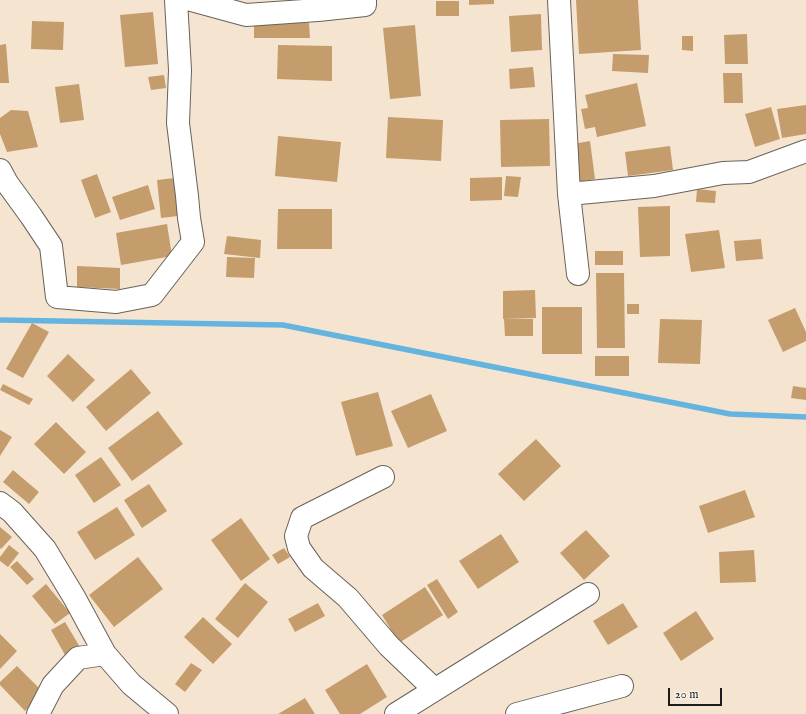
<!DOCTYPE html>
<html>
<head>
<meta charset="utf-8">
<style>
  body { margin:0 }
  #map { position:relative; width:806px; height:714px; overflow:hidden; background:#f5e5d0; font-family:"IM FELL English",serif }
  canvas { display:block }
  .scale { position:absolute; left:668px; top:688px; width:54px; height:18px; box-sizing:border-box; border:2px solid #1c1c1c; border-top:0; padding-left:5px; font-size:12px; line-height:14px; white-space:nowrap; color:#1c1c1c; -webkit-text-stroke:3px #f7f3e8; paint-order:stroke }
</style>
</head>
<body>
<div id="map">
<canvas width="806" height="714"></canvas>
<div class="scale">20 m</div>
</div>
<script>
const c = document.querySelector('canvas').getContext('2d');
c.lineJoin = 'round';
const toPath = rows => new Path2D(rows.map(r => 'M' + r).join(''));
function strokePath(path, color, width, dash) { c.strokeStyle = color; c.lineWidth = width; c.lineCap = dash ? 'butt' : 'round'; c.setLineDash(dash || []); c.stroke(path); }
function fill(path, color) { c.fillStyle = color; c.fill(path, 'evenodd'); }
strokePath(toPath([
  [0,320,283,325,730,414,806,417]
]), '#65b3df', 5.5);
fill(toPath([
  [469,0,494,0,494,4,469,5],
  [576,0,638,0,641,50,579,54],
  [436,1,459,1,459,16,436,16],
  [153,12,158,64,125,67,120,15],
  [541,14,542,50,511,52,509,16],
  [32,21,64,22,63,50,31,49],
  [254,23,309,23,310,38,254,38],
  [415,25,421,96,390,99,383,28],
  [747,34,748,64,725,64,724,35],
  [682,36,693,36,693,51,682,50],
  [6,44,9,83,0,83,0,45],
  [278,45,332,46,332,81,277,79],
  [613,54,649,55,648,73,612,71],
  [533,67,535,87,510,89,509,69],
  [723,73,742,73,743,103,724,103],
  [164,75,166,88,151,90,148,77],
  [637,83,646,126,597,137,595,127,585,129,581,109,588,108,585,95],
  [79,84,84,120,60,123,55,87],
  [806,105,806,134,782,138,777,109],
  [771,107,780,139,755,147,745,114],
  [11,110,28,111,38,147,7,152,0,134,0,118],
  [388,117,443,120,441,161,386,158],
  [549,119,550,166,501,167,500,120],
  [278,136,341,142,337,182,275,176],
  [590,141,595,179,579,182,573,144],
  [670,146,673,170,628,176,625,152],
  [97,174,111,212,95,218,81,180],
  [506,176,521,177,518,197,504,196],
  [502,177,502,200,470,201,470,178],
  [174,178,178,216,161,218,157,180],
  [148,185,155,209,120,220,112,197],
  [697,189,716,191,715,203,696,202],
  [670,206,670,256,640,257,638,207],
  [278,209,332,209,332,249,277,249],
  [167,224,172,256,121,265,116,233],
  [719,230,725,268,691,272,685,234],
  [227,236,261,240,260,258,224,254],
  [761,239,763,259,736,261,734,241],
  [595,251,623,251,623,265,595,265],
  [227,257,255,258,254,278,226,277],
  [77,266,120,268,120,289,77,287],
  [596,273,624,273,625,348,597,348],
  [535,290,536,318,503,319,503,291],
  [627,304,639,304,639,314,627,314],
  [542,307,582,307,582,354,542,354],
  [795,308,806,332,806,341,783,352,768,320],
  [504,319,533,319,533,336,505,336],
  [660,319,702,320,700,364,658,363],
  [32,323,49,332,23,378,6,369],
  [68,354,95,380,73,402,47,376],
  [595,356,629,356,629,376,595,376],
  [131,369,151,393,106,431,86,407],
  [3,384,33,399,29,405,0,390],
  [793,386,806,388,806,400,791,398],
  [378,392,393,446,356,456,341,402],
  [431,394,447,431,408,448,391,411],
  [158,411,183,444,132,481,108,448],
  [56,422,86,452,64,474,34,444],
  [0,430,12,437,0,456],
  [536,439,561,466,524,501,498,474],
  [101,457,121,485,94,503,75,475],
  [13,470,39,492,29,504,3,482],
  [149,484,167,511,142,528,124,500],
  [745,490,755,517,708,533,699,506],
  [117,507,135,535,95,560,77,532],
  [241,518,270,559,241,581,211,540],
  [0,527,12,537,1,549,0,548],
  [586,530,610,556,584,580,560,553],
  [501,534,519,562,478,589,459,561],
  [9,545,19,553,8,567,0,561,0,557],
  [284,548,290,557,278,564,272,555],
  [754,550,756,582,720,583,719,552],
  [138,557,163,589,114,627,89,595],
  [17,561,34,579,27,585,10,567],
  [437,579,458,612,448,619,427,585],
  [245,583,268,602,238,638,215,619],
  [46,584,70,613,55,624,32,596],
  [425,587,443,615,399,643,382,615],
  [318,603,325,616,295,632,288,619],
  [623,603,638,627,608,645,593,621],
  [696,611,714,639,681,661,663,633],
  [203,617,232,644,213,664,184,637],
  [65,622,80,647,65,655,51,630],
  [0,634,17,651,0,669],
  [191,663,202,670,185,692,175,684],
  [367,664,387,697,360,714,340,714,325,690],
  [17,666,44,693,25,711,0,685,0,682],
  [305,698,315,714,278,714]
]), '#c59c6c');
const minor = toPath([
  [191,0,246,15,318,10,365,5,365,0],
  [559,0,569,194,578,274],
  [0,170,7,183,31,216,51,246,57,297,116,302,152,295,193,242,189,218,187,196,178,123,180,70,176,0],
  [569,194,654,186,723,173,749,172,806,151],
  [383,477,302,518,296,536,299,548,313,568,348,598,389,646,434,689],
  [0,503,12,512,45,549,74,597,105,654,131,684,167,714],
  [38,714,53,685,78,658,105,654],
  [396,714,588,594],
  [517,714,622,686]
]);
strokePath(minor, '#68625b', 24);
strokePath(minor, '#fff', 22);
</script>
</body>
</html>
